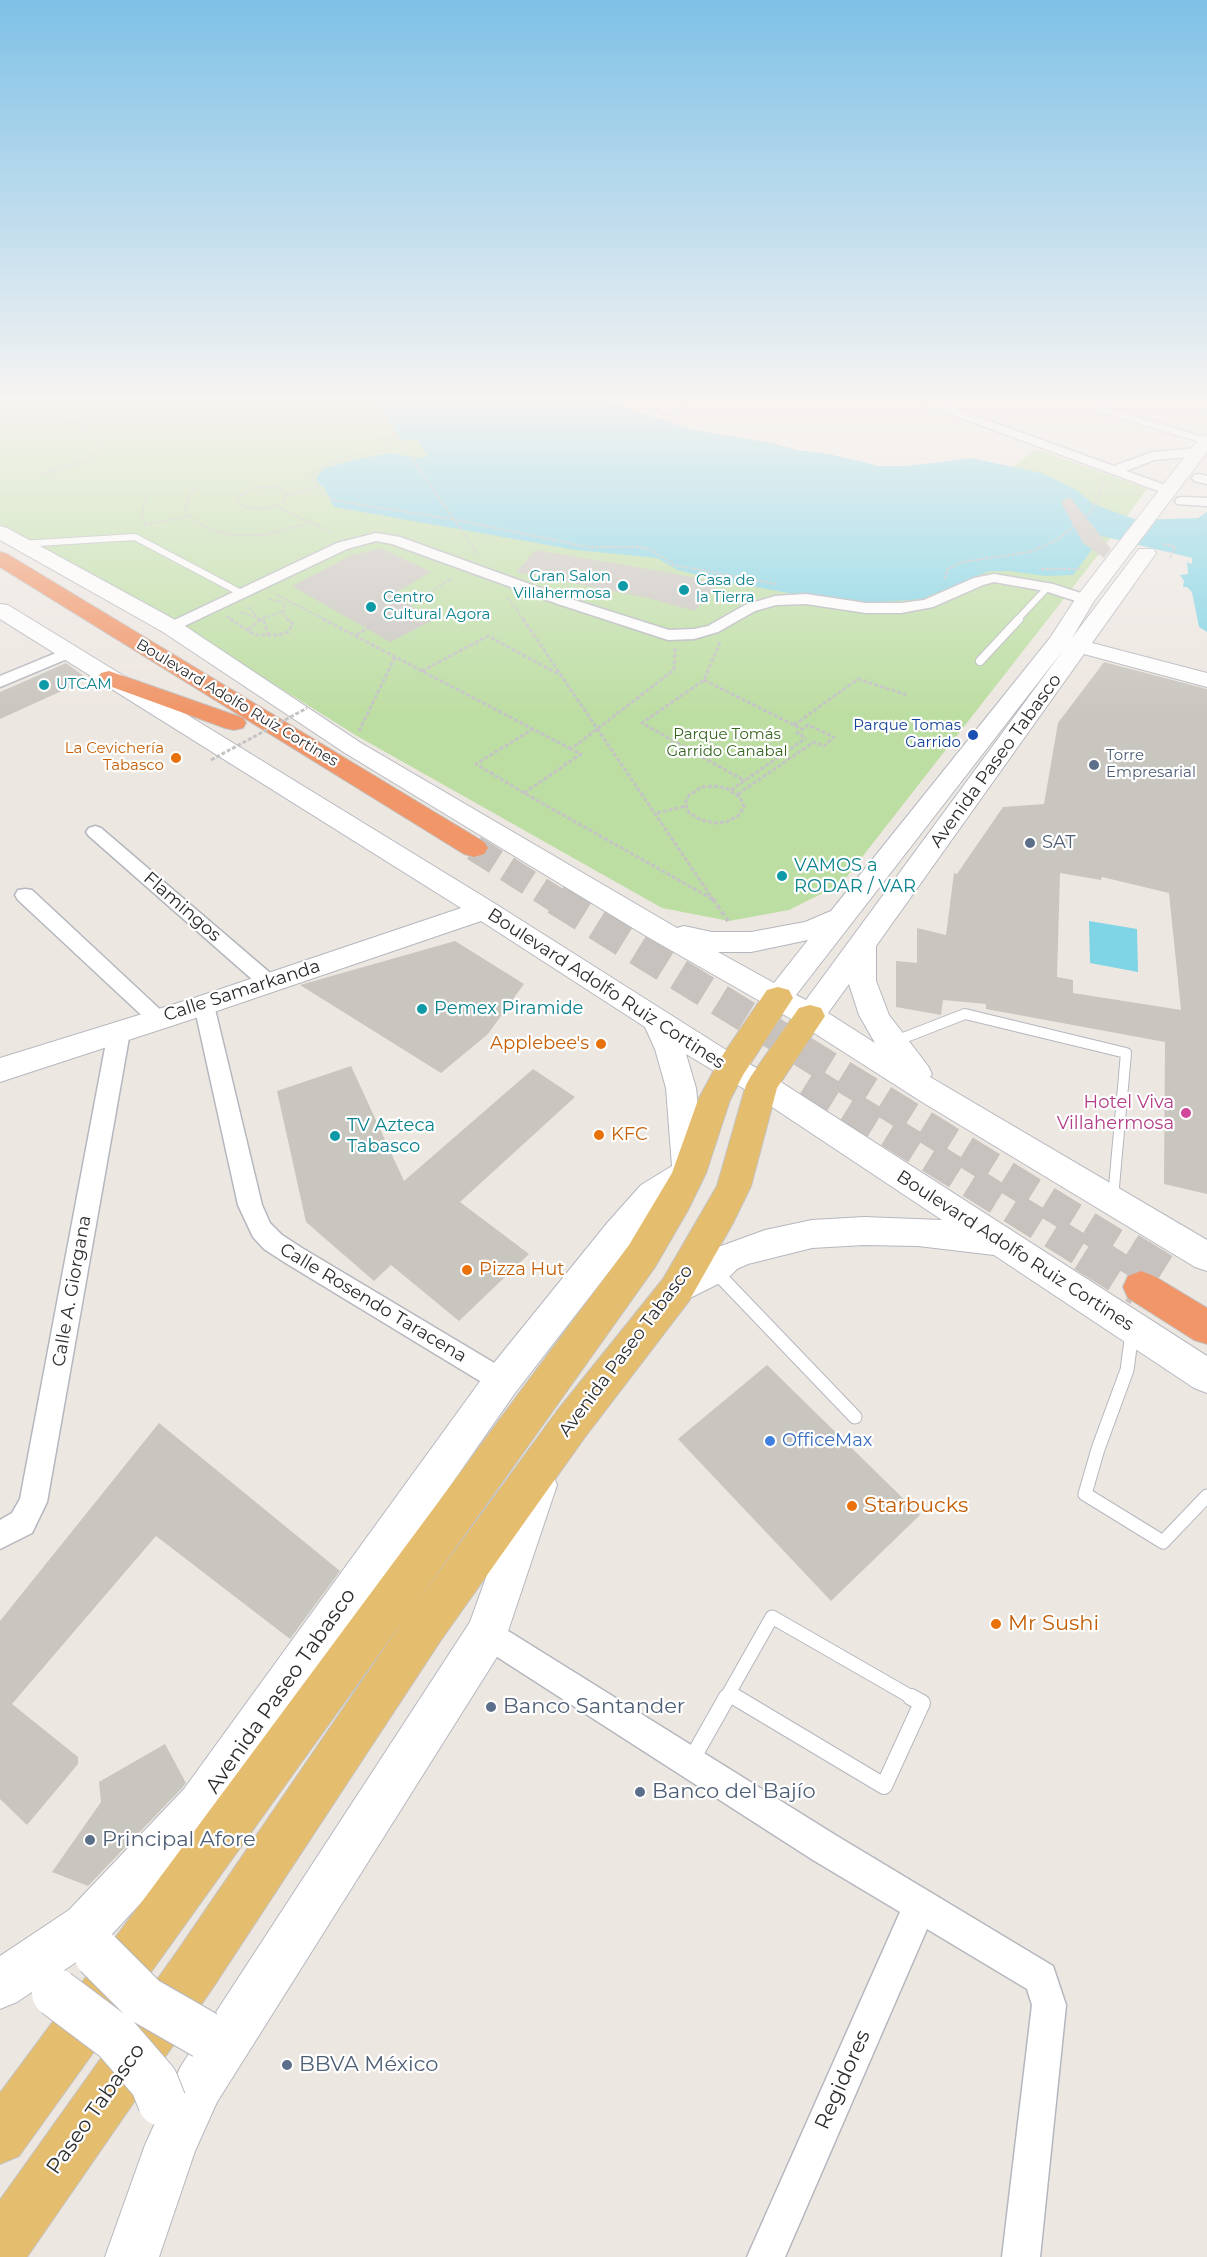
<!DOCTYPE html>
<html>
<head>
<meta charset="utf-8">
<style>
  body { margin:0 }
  canvas { display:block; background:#ede7e1 }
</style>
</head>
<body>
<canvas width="1207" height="2257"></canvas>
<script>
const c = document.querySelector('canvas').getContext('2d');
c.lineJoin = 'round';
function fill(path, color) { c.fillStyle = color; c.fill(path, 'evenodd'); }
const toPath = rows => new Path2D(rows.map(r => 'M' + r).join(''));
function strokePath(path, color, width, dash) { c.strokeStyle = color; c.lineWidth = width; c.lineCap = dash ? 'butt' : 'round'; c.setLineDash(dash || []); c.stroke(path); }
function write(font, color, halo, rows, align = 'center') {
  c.font = font + ' Montserrat,sans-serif'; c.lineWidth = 4.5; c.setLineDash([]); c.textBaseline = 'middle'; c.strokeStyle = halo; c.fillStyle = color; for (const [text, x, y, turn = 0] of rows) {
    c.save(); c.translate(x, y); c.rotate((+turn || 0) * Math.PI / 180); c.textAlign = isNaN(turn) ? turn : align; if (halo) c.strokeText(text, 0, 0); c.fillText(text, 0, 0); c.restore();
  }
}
fill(toPath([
  [0,397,377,397,424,441,434,455,317,476,322,487,335,492,1009,470,1036,449,1147,489,1098,555,841,884,789,910,729,921,662,908,357,736,189,631,0,531]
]), '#bddea3');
fill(toPath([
  [373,397,595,397,693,430,772,443,796,450,829,454,879,466,907,466,971,458,1042,473,1077,490,1093,504,1137,520,1198,518,1207,512,1207,632,1199,627,1192,592,1187,587,1183,587,1184,581,1180,575,1188,574,1187,562,1192,564,1192,558,1102,536,1073,575,1045,576,1009,571,989,571,922,599,849,604,717,580,678,570,657,558,576,550,334,507,324,488,317,482,317,476,323,469,349,461,391,453,418,458,428,456,416,439,401,440],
  [1089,921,1137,929,1138,972,1090,963]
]), '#7fd4e5');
fill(toPath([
  [1070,497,1111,549,1104,558,1083,543,1061,502],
  [381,548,431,572,392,595,435,619,390,642,292,586,350,556],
  [536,550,671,573,719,583,695,611,648,598,516,572],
  [1104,662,1207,689,1207,1194,1164,1184,1165,1042,986,1009,986,1004,943,1000,941,1015,896,1007,896,961,917,963,917,928,946,935,954,873,957,874,1003,807,1044,804,1058,723],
  [1060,873,1101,880,1102,877,1169,893,1181,1010,1073,993,1073,980,1057,977],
  [66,663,88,679,0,719,0,692],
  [455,941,524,984,488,1034,441,1073,300,985],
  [351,1066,404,1181,533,1069,575,1097,460,1202,529,1254,459,1321,391,1265,374,1281,306,1222,277,1091],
  [767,1365,920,1515,831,1601,678,1439],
  [159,1423,340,1571,290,1639,156,1536,12,1704,78,1757,78,1764,27,1825,0,1799,0,1621],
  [165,1744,186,1783,182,1788,88,1886,52,1872,101,1802,99,1782]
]), '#c9c5bf');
strokePath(toPath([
  [474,848,558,901]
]), '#c7c2bd', 26, [26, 13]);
strokePath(toPath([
  [556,899,1131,1254],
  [808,1081,1087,1254]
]), '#c7c2bd', 32, [32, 16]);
strokePath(toPath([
  [1085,1252,1141,1287],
  [1128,1252,1170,1278]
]), '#c7c2bd', 40, [40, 20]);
const laneFar4 = toPath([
  [1062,397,1206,441],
  [21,544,135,537,241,593],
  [1017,620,1048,587]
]);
const laneFar3 = toPath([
  [980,661,1019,619]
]);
const laneFar2 = toPath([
  [893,1042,965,1014,1126,1053,1113,1198]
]);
const laneFar1 = toPath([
  [716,1272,855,1417],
  [1132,1333,1127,1370,1098,1449,1085,1494,1163,1542,1207,1496],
  [729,1693,737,1698],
  [729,1693,772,1617,913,1698],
  [726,1698,729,1693]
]);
const lane = toPath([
  [735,1697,884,1786,922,1703,911,1697],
  [692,1759,727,1697]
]);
const street = toPath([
  [680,397,696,397,670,413,662,413,660,410,662,407,680,397],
  [905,397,923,397,1114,466,1152,452,1198,448,1204,452,1198,456,1154,460,1126,471,1174,488,1176,491,1169,495,905,397],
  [1199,474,1207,476,1207,484,1194,481,1192,478,1194,475,1199,474],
  [1182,497,1207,498,1207,506,1177,504,1175,501,1177,498,1182,497],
  [376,533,400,537,568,598,669,630,694,629,708,626,745,605,775,596,806,594,866,603,901,603,924,600,974,578,994,574,1053,584,1090,596,1093,599,1085,604,1045,591,994,582,983,585,933,607,901,613,866,613,806,604,776,605,755,611,718,632,694,639,668,640,558,604,392,544,376,541,347,549,176,630,166,630,163,627,166,624,337,543,376,533],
  [68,648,76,653,74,656,0,687,0,676,68,648],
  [95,826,101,828,276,978,279,983,276,988,269,990,262,988,89,836,86,832,89,828,95,826],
  [25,889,32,890,165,1014,168,1019,165,1024,158,1027,151,1024,18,900,15,895,18,890,25,889],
  [204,997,211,1000,214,1005,262,1205,270,1223,282,1235,302,1248,511,1373,515,1381,511,1389,502,1393,493,1389,284,1262,264,1249,253,1237,238,1205,194,1005,197,1000,204,997],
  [119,1024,126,1026,130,1032,47,1502,32,1533,0,1549,0,1520,12,1513,20,1499,108,1032,112,1026,119,1024],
  [487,1619,497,1624,837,1836,1053,1966,1066,2005,1040,2257,1002,2257,1032,2005,1027,1989,927,1929,785,2257,747,2257,900,1912,813,1860,477,1644,472,1634,477,1624,487,1619]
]);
const secondary = toPath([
  [1207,435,1207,452,1094,601,1072,638,1139,549,1153,549,1156,553,1092,643,1207,673,1207,687,1084,654,876,946,876,981,889,1015,928,1066,932,1074,930,1077,1207,1240,1207,1271,1195,1267,922,1102,800,1024,646,936,345,753,163,632,0,540,0,526,7,528,179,622,361,743,677,928,684,926,712,932,751,932,805,922,831,911,1050,638,1078,595,1201,436,1207,435],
  [1064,649,806,1000,796,995,1064,649],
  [808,940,774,983,718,952,751,952,808,940],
  [849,984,859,1015,875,1043,828,1013,849,984],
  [0,604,8,605,494,903,742,1060,773,1077,1207,1356,1207,1393,1194,1388,994,1255,918,1246,864,1245,812,1248,748,1264,737,1269,726,1280,676,1305,664,1301,659,1290,664,1279,702,1260,713,1249,765,1230,812,1220,864,1217,942,1220,751,1093,686,1054,696,1088,705,1173,700,1182,665,1205,632,1242,515,1393,216,1821,103,1944,17,2002,0,2009,0,1956,69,1910,184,1789,489,1369,608,1222,641,1185,672,1166,666,1088,655,1049,645,1027,481,921,214,1012,0,1082,0,1058,194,998,461,908,0,619,0,604],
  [538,1466,552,1472,557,1485,502,1649,217,2102,195,2151,159,2257,105,2257,145,2145,181,2066,470,1622,524,1472,538,1466]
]);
const primary = toPath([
  [778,987,789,990,793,998,743,1075,730,1100,706,1173,688,1210,655,1267,417,1602,557,1411,663,1279,717,1186,746,1085,751,1076,799,1008,810,1005,821,1008,825,1016,777,1088,751,1186,733,1223,689,1301,585,1437,441,1640,212,1989,27,2257,0,2257,0,2200,176,1953,405,1618,19,2156,0,2164,0,2093,629,1245,672,1173,698,1100,720,1059,767,990,778,987]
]);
const highway = toPath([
  [0,552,7,554,484,842,488,848,484,854,474,857,464,854,0,567,0,552],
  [109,671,243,718,246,723,243,728,234,730,225,728,101,683,97,678,101,673,109,671],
  [1141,1271,1154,1276,1207,1308,1207,1344,1194,1340,1128,1298,1123,1287,1128,1276,1141,1271]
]);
strokePath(laneFar4, '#b5b7bf', 8);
strokePath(laneFar3, '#b5b7bf', 10);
strokePath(laneFar2, '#b5b7bf', 12);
strokePath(laneFar1, '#b5b7bf', 15);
strokePath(lane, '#b5b7bf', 18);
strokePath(street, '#b5b7bf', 3);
strokePath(secondary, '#b5b7bf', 2);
strokePath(primary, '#c4c4c4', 2);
strokePath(highway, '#c4c4c4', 2);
strokePath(toPath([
  [20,397,36,397],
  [39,397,42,398,43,406,74,409,81,412,75,419,79,425,86,431,99,436,106,444,85,461,39,475],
  [369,397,478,554],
  [74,409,97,401,100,397],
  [75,419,66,423,98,428,108,426,102,431,101,437],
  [397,437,383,440,389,450,356,455,325,465,311,477,324,495,338,501,457,520,587,547,638,547,651,550,674,565,776,584],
  [195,487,187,499,186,509,195,522,212,530,233,535,265,535,309,523],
  [275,487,282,489,287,495,284,502,276,506,262,509,244,507,237,502,237,498,252,488,275,487],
  [287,495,317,487],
  [146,497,142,516,146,527],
  [276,506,333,533],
  [145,525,190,516],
  [1163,544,1176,547,1169,559],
  [1041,569,1084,569],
  [945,579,948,569,962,562,1030,552,1057,540,1090,513,1105,482],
  [277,595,326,620],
  [508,598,524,620],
  [269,599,283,602,285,607,283,615,289,620],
  [249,607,259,620],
  [240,612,255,617],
  [226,616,233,620],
  [263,618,284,611],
  [260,620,264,617],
  [381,620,453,578]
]), '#c4c4c4', 2, [3, 1.5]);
strokePath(toPath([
  [230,619,250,632],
  [257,619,264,622,268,633,272,635],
  [261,619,250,628,250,632,257,635,277,635,288,632,293,624,287,619],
  [323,619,571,749],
  [523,619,714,901],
  [356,635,383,619],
  [720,642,704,680,642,723,745,781],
  [675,648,674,670,571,749,581,754,524,793,714,900],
  [422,671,488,636,562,676],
  [704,680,802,729],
  [794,725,858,679,907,695],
  [359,731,395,657],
  [714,786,726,788,740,797,744,807,738,816,726,822,716,823,701,820,689,813,685,803,689,795,702,787,714,786],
  [731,790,806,738],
  [524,793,476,764,533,729],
  [738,794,814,742,824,746,834,737,808,725,797,733,806,738],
  [657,813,686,806]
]), '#c4c4c4', 3, [4, 2]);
strokePath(toPath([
  [713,899,728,921]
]), '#c4c4c4', 4, [4.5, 3]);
strokePath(laneFar4, '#fff', 6);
strokePath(laneFar3, '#fff', 8);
strokePath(laneFar2, '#fff', 10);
strokePath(laneFar1, '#fff', 13);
strokePath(lane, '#fff', 16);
fill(street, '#fff');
fill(secondary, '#fff');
fill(primary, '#e5bd6f');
fill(highway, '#f09669');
const secondaryBridge = toPath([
  [98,1954,144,2000,205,2035],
  [56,1993,116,2038,154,2082,162,2102]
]);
strokePath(secondaryBridge, '#b5b7bf', 50, []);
strokePath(toPath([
  [211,760,307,708]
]), '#c4c4c4', 3, [4, 2]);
strokePath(secondaryBridge, '#fff', 48);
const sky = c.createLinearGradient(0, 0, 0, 713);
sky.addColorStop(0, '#7ec1e7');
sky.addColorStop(0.56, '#f7f4f2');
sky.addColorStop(1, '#f7f4f200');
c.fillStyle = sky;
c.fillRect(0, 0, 1207, 713);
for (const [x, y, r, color] of [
  [623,586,6,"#0f9aa8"],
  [684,590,6,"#0f9aa8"],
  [371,607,6,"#0f9aa8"],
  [44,685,6,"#0f9aa8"],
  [973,735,6,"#1a4fb4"],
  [176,758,6,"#e8710a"],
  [1094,765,6,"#5c6f8a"],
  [1030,843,6,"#5c6f8a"],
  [782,876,6,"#0f9aa8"],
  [422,1009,6,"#0f9aa8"],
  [601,1044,6,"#e8710a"],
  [1186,1113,6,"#d1479c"],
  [599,1135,6,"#e8710a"],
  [335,1136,6,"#0f9aa8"],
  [467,1270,6,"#e8710a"],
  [770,1441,6,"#3f7fe0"],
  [852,1506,6,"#e8710a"],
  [996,1624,6,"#e8710a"],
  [491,1707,6,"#5c6f8a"],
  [640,1792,6,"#5c6f8a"],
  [90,1840,6,"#5c6f8a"],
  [287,2065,6,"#5c6f8a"]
]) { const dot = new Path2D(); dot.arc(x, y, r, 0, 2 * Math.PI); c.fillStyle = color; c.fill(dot); strokePath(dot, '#fff', 2); }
write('15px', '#0d838f', '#fff', [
  ["Gran Salon",611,577,"right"],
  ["Villahermosa",611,594,"right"],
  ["Casa de",696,581],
  ["la Tierra",696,598],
  ["Centro",383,598],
  ["Cultural Agora",383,615],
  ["UTCAM",56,685]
], 'left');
write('15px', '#2d2d2d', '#fff', [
  ["Boulevard Adolfo Ruíz Cortines",237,703,31]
]);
write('15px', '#164399', '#fff', [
  ["Parque Tomas",961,726],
  ["Garrido",961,743]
], 'right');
write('15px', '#376522', '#fff', [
  ["Parque Tomás",727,735],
  ["Garrido Canabal",727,752]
]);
write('15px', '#c56008', '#fff', [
  ["La Cevichería",164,749],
  ["Tabasco",164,766]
], 'right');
write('15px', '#4e5e75', '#fff', [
  ["Torre",1106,756],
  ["Empresarial",1106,773]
], 'left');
write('18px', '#2d2d2d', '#fff', [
  ["Avenida Paseo Tabasco",996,761,-54],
  ["Flamingos",182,907,41],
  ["Boulevard Adolfo Ruiz Cortines",606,989,33],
  ["Calle Samarkanda",242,991,-18],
  ["Boulevard Adolfo Ruiz Cortines",1015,1251,33],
  ["Calle A. Giorgana",72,1291,-80],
  ["Calle Rosendo Taracena",373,1303,31],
  ["Avenida Paseo Tabasco",626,1351,-53]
]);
write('18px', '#4e5e75', '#fff', [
  ["SAT",1042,843]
], 'left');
write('18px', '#0d838f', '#fff', [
  ["VAMOS a",794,866],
  ["RODAR / VAR",794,887],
  ["Pemex Piramide",434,1009],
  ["TV Azteca",347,1126],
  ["Tabasco",347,1147]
], 'left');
write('18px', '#c56008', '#fff', [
  ["Applebee's",589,1044,"right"],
  ["KFC",611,1135],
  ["Pizza Hut",479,1270]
], 'left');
write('18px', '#b23c85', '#fff', [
  ["Hotel Viva",1174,1103],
  ["Villahermosa",1174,1124]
], 'right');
write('18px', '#366cbe', '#fff', [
  ["OfficeMax",782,1441]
], 'left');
write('21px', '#c56008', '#fff', [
  ["Starbucks",864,1506],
  ["Mr Sushi",1008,1624]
], 'left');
write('21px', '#2d2d2d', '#fff', [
  ["Avenida Paseo Tabasco",281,1691,-55],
  ["Regidores",843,2080,-66],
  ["Paseo Tabasco",96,2109,-55]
]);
write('21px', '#4e5e75', '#fff', [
  ["Banco Santander",503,1707],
  ["Banco del Bajío",652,1792],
  ["Principal Afore",102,1840],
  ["BBVA México",299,2065]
], 'left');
</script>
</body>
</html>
